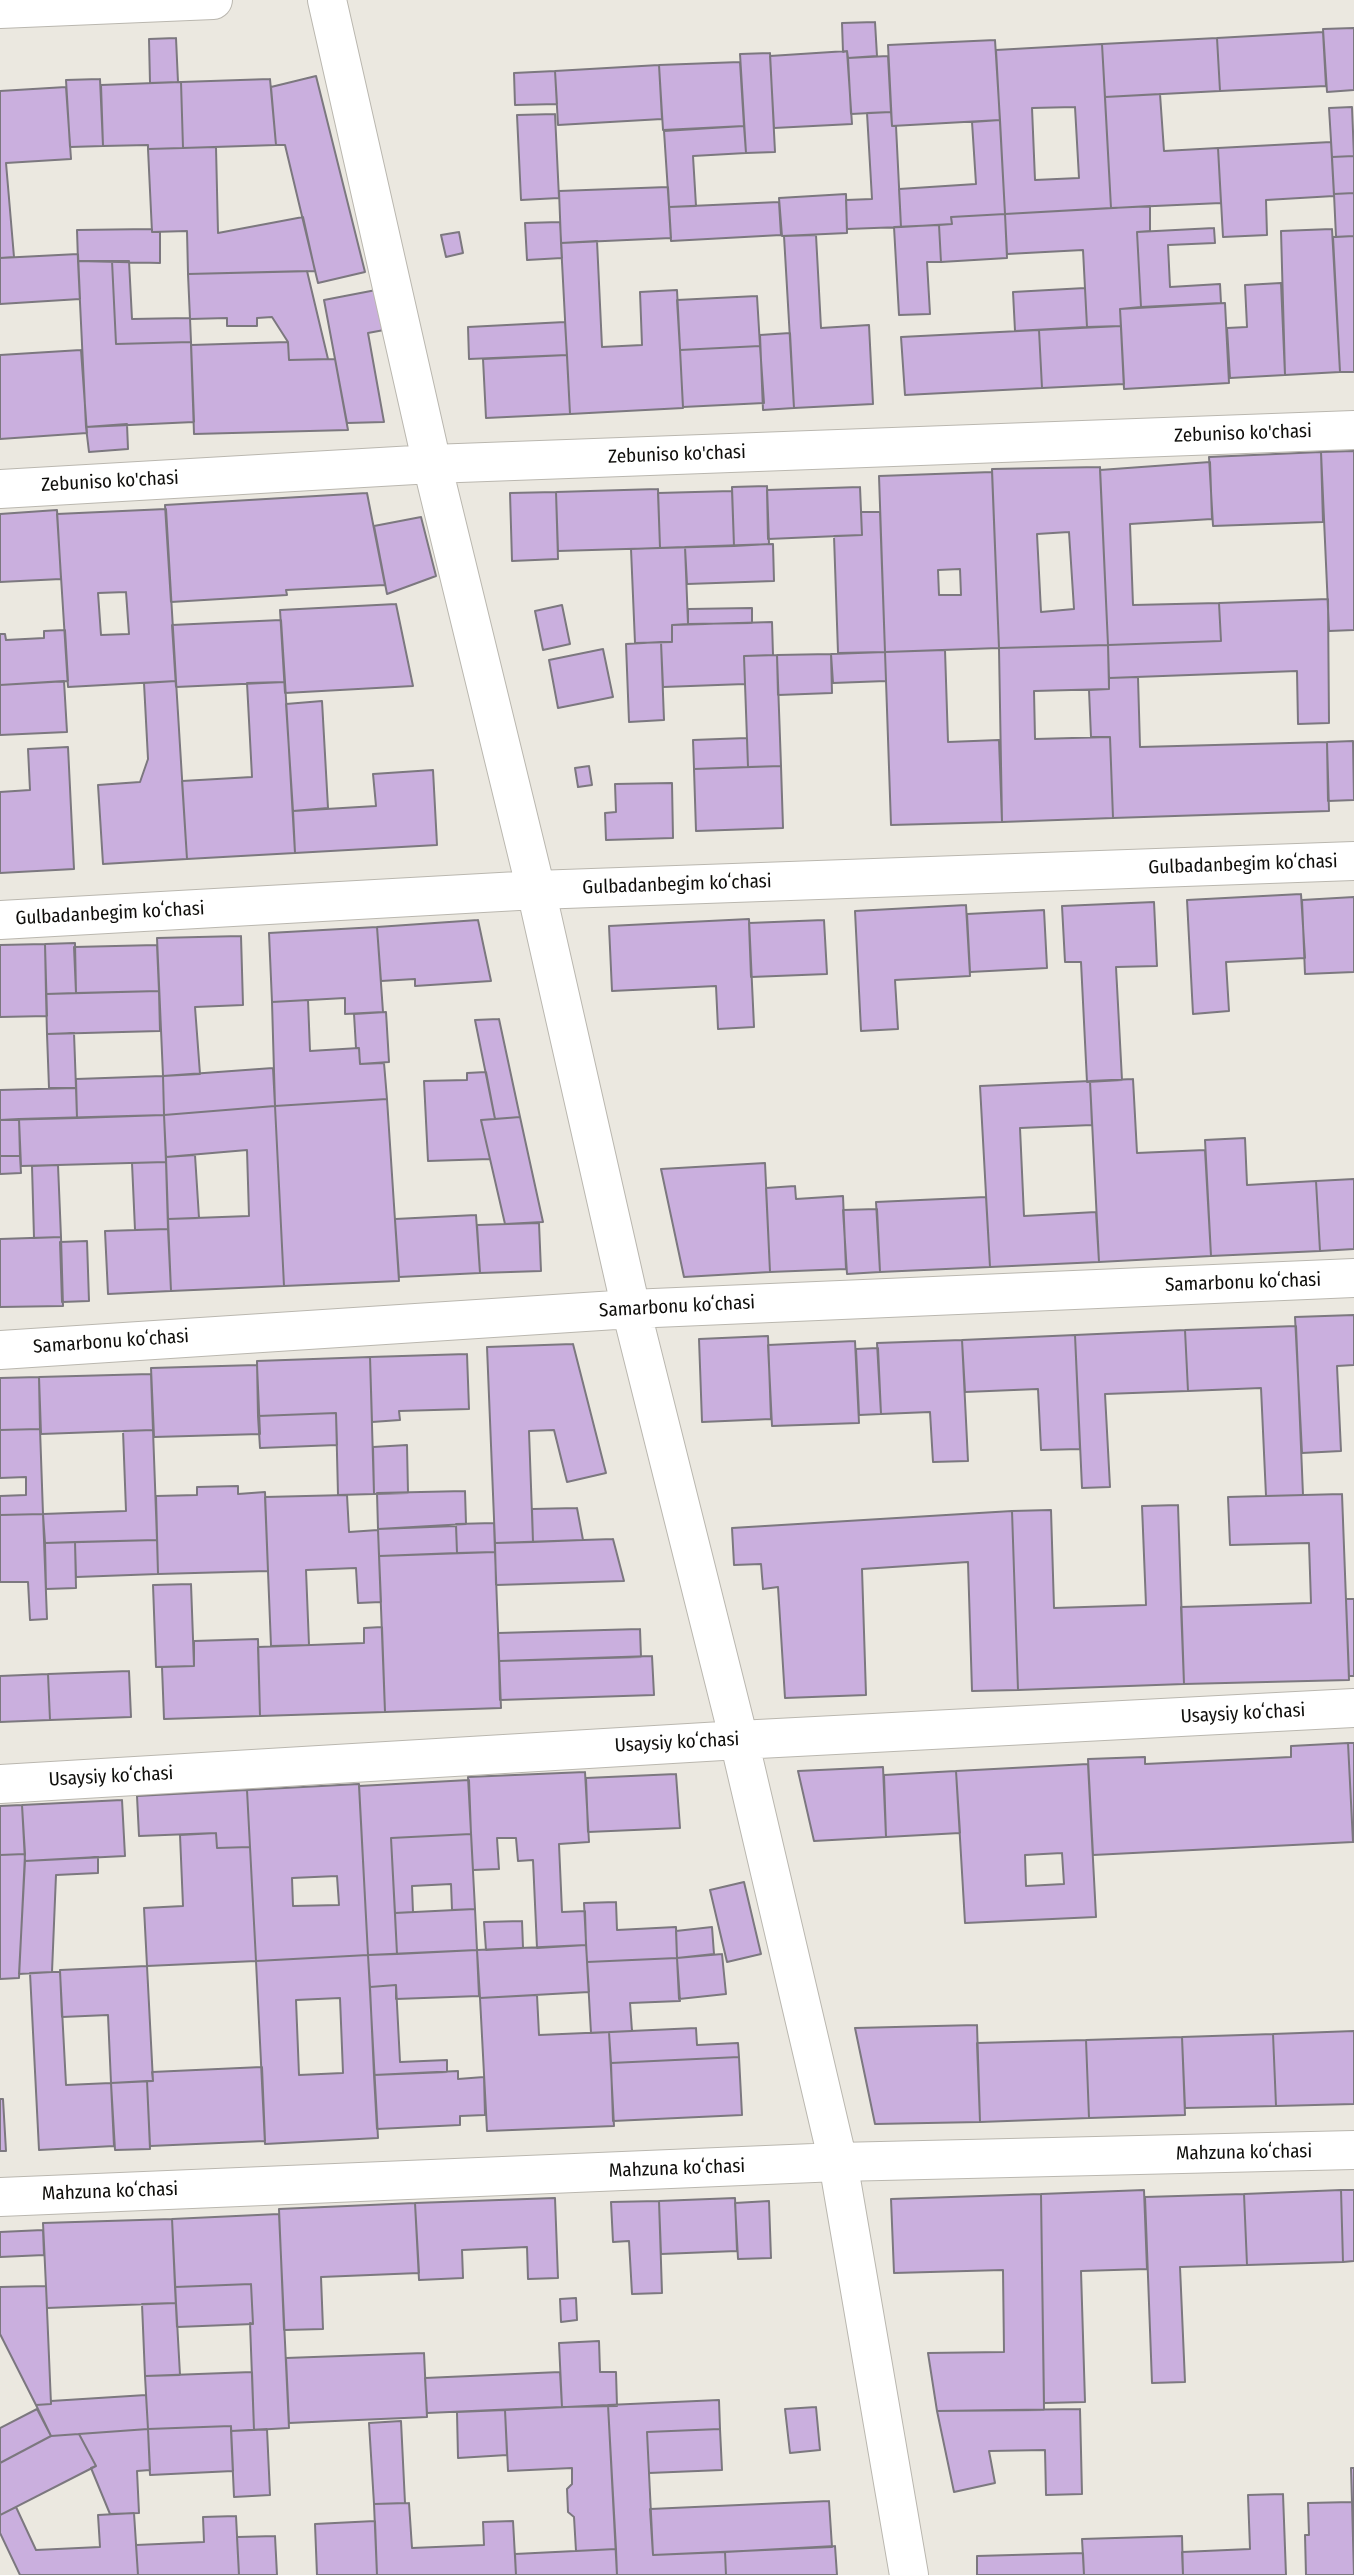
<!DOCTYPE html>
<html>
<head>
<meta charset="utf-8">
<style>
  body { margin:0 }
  canvas { display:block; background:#ebe8e0 }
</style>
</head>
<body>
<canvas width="1354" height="2575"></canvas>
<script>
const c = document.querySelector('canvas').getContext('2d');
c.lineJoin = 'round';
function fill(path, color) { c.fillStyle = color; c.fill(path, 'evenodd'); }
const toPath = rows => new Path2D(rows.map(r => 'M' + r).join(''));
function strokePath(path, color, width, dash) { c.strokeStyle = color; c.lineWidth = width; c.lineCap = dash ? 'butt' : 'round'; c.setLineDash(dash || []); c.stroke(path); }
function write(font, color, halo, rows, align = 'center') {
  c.font = font + ' "Fira Sans Condensed",sans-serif'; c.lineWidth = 6; c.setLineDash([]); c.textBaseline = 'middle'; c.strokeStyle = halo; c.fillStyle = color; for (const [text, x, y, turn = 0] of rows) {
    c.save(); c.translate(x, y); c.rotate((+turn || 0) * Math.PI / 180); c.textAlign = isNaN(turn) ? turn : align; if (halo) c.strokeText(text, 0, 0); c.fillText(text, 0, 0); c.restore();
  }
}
const building = toPath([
  [875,22,877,56,848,58,847,51,843,52,842,23,875,22],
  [1354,28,1354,90,1327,92,1323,29,1354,28],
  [1323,32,1326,86,1220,91,1217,38,1323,32],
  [176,38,178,82,150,83,149,39,176,38],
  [1217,38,1220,91,1105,97,1102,44,1217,38],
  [995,40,1000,120,892,126,888,45,995,40],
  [1102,44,1111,208,1005,214,996,50,1102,44],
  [1075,107,1079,178,1035,180,1032,108,1075,107],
  [847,51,852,124,774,128,770,56,847,51],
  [770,53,775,152,746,153,740,54,770,53],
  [888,56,891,112,851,114,848,58,888,56],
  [740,62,744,126,663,130,659,65,740,62],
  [659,65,662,119,558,125,555,71,659,65],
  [555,71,557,104,515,105,514,73,555,71],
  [316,76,365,272,318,283,285,145,276,145,271,87,316,76],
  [100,79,103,146,70,147,66,80,100,79],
  [270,79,276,145,183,148,181,82,270,79],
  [181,82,183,148,148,149,148,145,103,146,101,85,181,82],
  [66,87,71,159,6,163,14,257,0,258,0,91,66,87],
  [1160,94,1164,151,1218,148,1221,203,1111,208,1105,97,1160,94],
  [1352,107,1354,156,1332,157,1329,108,1352,107],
  [891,112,892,126,896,126,901,227,847,229,846,200,872,199,867,113,891,112],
  [555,114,559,198,521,200,517,115,555,114],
  [1000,120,1005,214,951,217,952,224,901,227,899,189,976,184,972,122,1000,120],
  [744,126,746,153,693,156,696,206,669,207,664,131,744,126],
  [1331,142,1334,196,1266,200,1267,235,1223,237,1218,148,1331,142],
  [216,147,218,233,303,217,315,271,188,274,187,231,152,232,148,149,216,147],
  [1354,156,1354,193,1334,194,1332,157,1354,156],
  [668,187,671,238,561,243,559,191,668,187],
  [1354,193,1354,236,1336,237,1334,194,1354,193],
  [846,194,847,233,782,236,779,198,846,194],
  [779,202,781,235,671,241,669,207,779,202],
  [1150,206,1150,231,1137,232,1141,307,1120,309,1121,326,1087,327,1083,250,1007,254,1005,214,1150,206],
  [1005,214,1007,258,941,262,939,225,952,224,951,217,1005,214],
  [560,222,562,258,527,260,525,223,560,222],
  [939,225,941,262,927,262,930,314,899,315,894,227,939,225],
  [1214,228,1215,243,1168,245,1170,287,1220,284,1221,303,1141,307,1137,232,1214,228],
  [152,229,152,232,160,232,160,263,78,261,77,230,152,229],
  [1332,229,1340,372,1285,375,1281,231,1332,229],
  [459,232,463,253,446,257,441,235,459,232],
  [816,235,821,328,869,325,873,404,794,408,784,236,816,235],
  [1354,236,1354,372,1340,372,1333,237,1354,236],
  [597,241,602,347,642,345,640,292,677,290,683,408,570,414,561,243,597,241],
  [78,254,80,299,0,304,0,258,78,254],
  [78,261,112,261,116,344,191,342,194,422,86,427,78,261],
  [112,261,129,261,132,319,190,318,191,342,116,344,112,261],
  [307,271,328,359,289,360,288,342,272,317,257,318,257,326,227,326,227,318,190,319,188,274,307,271],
  [1281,283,1285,375,1230,378,1227,328,1247,327,1245,285,1281,283],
  [1085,288,1087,327,1015,331,1013,292,1085,288],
  [376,290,384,330,368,333,384,422,347,423,324,300,376,290],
  [757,296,760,346,680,350,677,300,757,296],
  [1225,303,1229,383,1124,389,1120,309,1225,303],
  [565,322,567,355,469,359,468,327,565,322],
  [1121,326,1124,384,1042,388,1039,330,1121,326],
  [1039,330,1042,388,905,395,901,337,1039,330],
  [790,333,794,408,763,410,760,335,790,333],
  [288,342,289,360,335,359,348,430,194,434,191,345,288,342],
  [760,346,764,403,683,407,680,350,760,346],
  [81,350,87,433,0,439,0,355,81,350],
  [567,355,570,414,486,418,483,359,567,355],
  [127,424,128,449,89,452,86,427,127,424],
  [1354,451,1354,630,1329,631,1321,452,1354,451],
  [1321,452,1323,522,1213,526,1209,457,1321,452],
  [1210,462,1212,519,1130,524,1133,605,1219,603,1221,641,1108,645,1100,470,1210,462],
  [1100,467,1108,645,999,648,992,469,1100,467],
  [1069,532,1074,609,1041,612,1037,534,1069,532],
  [992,472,999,648,885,652,879,476,992,472],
  [960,569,961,595,939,595,938,570,960,569],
  [767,486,769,544,734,546,732,487,767,486],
  [860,487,862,535,768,539,767,490,860,487],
  [658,489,660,548,558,551,556,492,658,489],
  [732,491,734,546,660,548,658,493,732,491],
  [556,492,558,559,512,561,510,493,556,492],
  [367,493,385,585,286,590,287,595,171,602,165,505,367,493],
  [166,509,176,681,68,687,57,514,166,509],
  [126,592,129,634,101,635,98,593,126,592],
  [57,510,61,579,0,582,0,514,57,510],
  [861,512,880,512,885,652,838,653,834,536,862,535,861,512],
  [421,517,436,576,387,594,374,526,421,517],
  [773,544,774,581,687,584,685,547,773,544],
  [685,547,688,624,672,625,672,642,635,643,631,549,685,547],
  [1328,599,1329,723,1298,724,1297,671,1109,678,1108,645,1221,641,1219,603,1328,599],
  [396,604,413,686,285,693,280,610,396,604],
  [562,605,570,644,543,650,535,611,562,605],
  [752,608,752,623,688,624,688,609,752,608],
  [281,620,285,682,176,687,172,625,281,620],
  [772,622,773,655,744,656,745,684,663,687,661,642,672,642,672,625,772,622],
  [65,630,68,681,0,685,0,634,5,634,6,640,44,638,44,631,65,630],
  [661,642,664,720,629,722,626,644,661,642],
  [1108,645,1109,689,1034,691,1035,739,1110,737,1113,818,1002,822,999,648,1108,645],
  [603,649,613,697,558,708,549,660,603,649],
  [945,650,948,742,999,740,1002,822,891,825,885,652,945,650],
  [885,652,886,681,833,683,831,654,885,652],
  [831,654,832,693,778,695,777,655,831,654],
  [777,655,781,766,748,767,744,656,777,655],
  [1138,677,1140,747,1327,742,1329,811,1113,818,1110,737,1091,737,1089,690,1109,689,1109,678,1138,677],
  [64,681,67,732,0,735,0,685,64,681],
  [176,681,187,859,103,864,98,785,140,782,148,759,144,683,176,681],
  [285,682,295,853,187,859,182,781,252,777,247,683,285,682],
  [322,701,328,808,293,811,286,704,322,701],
  [747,738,748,767,694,769,693,740,747,738],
  [1353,741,1354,800,1328,801,1327,742,1353,741],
  [68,747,74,869,0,873,0,792,30,790,28,749,68,747],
  [589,766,592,785,578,787,575,768,589,766],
  [781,766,783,828,696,831,694,769,781,766],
  [433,770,437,845,295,853,293,811,376,806,373,774,433,770],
  [672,783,673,838,606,840,605,813,616,812,615,784,672,783],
  [1301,894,1305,958,1226,962,1229,1011,1193,1014,1187,900,1301,894],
  [1354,897,1354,972,1305,974,1302,900,1354,897],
  [1154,902,1157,966,1116,967,1122,1080,1087,1082,1081,962,1065,962,1062,906,1154,902],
  [966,905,970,976,895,980,898,1029,861,1031,855,911,966,905],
  [1044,910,1047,968,970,972,967,914,1044,910],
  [749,919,754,1027,718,1029,716,986,612,991,609,926,749,919],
  [478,920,491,981,415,986,415,979,381,981,377,927,478,920],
  [824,920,827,974,751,977,749,923,824,920],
  [377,927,383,1012,345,1014,345,998,272,1002,269,933,377,927],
  [241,936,243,1005,195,1007,200,1074,163,1076,157,938,241,936],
  [75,943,76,993,46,994,45,944,75,943],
  [45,944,47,1016,0,1017,0,945,45,944],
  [157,945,159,991,76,993,74,947,157,945],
  [159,991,160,1031,47,1034,46,994,159,991],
  [308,1000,310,1051,359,1048,360,1064,384,1063,387,1099,275,1106,272,1002,308,1000],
  [386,1012,389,1062,360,1064,359,1048,356,1048,354,1014,386,1012],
  [499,1019,520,1117,495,1119,475,1020,499,1019],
  [74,1033,76,1088,49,1088,47,1034,74,1033],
  [273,1068,275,1106,164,1115,163,1076,273,1068],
  [486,1072,495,1119,481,1120,490,1159,428,1161,424,1081,467,1080,467,1073,486,1072],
  [163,1076,164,1115,77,1118,76,1079,163,1076],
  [1133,1079,1137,1153,1205,1150,1211,1256,1099,1262,1090,1081,1133,1079],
  [1090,1081,1092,1125,1020,1128,1024,1216,1096,1212,1099,1262,990,1267,980,1086,1090,1081],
  [76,1088,77,1118,0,1120,0,1090,76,1088],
  [387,1099,399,1281,284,1286,275,1106,387,1099],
  [275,1106,284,1286,171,1291,168,1219,249,1216,247,1150,166,1157,164,1115,275,1106],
  [164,1115,166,1162,21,1166,19,1119,164,1115],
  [520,1117,543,1222,505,1224,481,1120,520,1117],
  [19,1119,20,1156,0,1156,0,1120,19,1119],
  [1245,1138,1247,1185,1316,1181,1320,1251,1211,1256,1205,1140,1245,1138],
  [195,1155,199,1218,168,1219,166,1157,195,1155],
  [0,1156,20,1156,21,1173,0,1174,0,1156],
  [166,1162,168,1229,135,1230,132,1163,166,1162],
  [765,1163,770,1272,684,1277,661,1169,765,1163],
  [58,1165,61,1237,34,1238,32,1166,58,1165],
  [1354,1179,1354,1249,1320,1251,1316,1181,1354,1179],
  [795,1186,796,1199,843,1196,846,1269,770,1272,766,1188,795,1186],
  [986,1197,990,1267,880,1272,876,1202,986,1197],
  [877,1209,880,1272,847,1274,843,1210,877,1209],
  [476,1215,480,1273,399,1277,395,1219,476,1215],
  [539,1223,541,1271,480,1273,477,1225,539,1223],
  [168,1229,171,1291,108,1294,105,1231,168,1229],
  [61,1237,63,1306,0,1307,0,1239,61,1237],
  [87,1241,89,1301,62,1302,60,1242,87,1241],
  [1354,1315,1354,1365,1337,1366,1341,1451,1302,1453,1295,1317,1354,1315],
  [1296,1326,1303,1495,1266,1496,1261,1388,1188,1391,1185,1330,1296,1326],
  [1185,1330,1188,1391,1105,1394,1110,1487,1082,1488,1075,1335,1185,1330],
  [1075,1335,1080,1449,1041,1450,1038,1389,965,1392,962,1340,1075,1335],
  [768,1336,771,1419,702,1422,699,1339,768,1336],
  [962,1340,968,1461,933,1462,930,1412,881,1414,877,1343,962,1340],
  [855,1341,859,1423,772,1426,768,1345,855,1341],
  [573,1344,606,1473,567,1482,554,1430,529,1431,533,1542,495,1543,487,1347,573,1344],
  [878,1348,881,1414,859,1415,856,1349,878,1348],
  [467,1354,469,1409,399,1411,400,1420,372,1422,370,1357,467,1354],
  [370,1357,374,1494,338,1495,336,1413,258,1416,257,1361,370,1357],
  [257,1365,260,1434,154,1437,151,1368,257,1365],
  [151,1374,153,1430,41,1434,39,1377,151,1374],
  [39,1377,40,1429,0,1430,0,1378,39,1377],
  [336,1413,337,1445,260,1448,258,1416,336,1413],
  [40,1429,43,1514,0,1515,0,1496,26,1495,26,1477,0,1478,0,1430,40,1429],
  [153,1430,157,1540,45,1543,43,1514,126,1511,123,1431,153,1430],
  [407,1445,408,1493,374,1494,373,1447,407,1445],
  [238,1486,238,1494,265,1492,268,1571,158,1574,156,1496,197,1495,197,1487,238,1486],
  [465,1491,466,1524,378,1529,377,1493,465,1491],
  [1342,1494,1349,1680,1184,1684,1181,1607,1311,1603,1309,1543,1230,1545,1228,1497,1342,1494],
  [347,1495,349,1532,378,1530,381,1602,358,1603,356,1568,306,1570,309,1645,271,1646,265,1497,347,1495],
  [1178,1505,1184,1684,1018,1690,1012,1511,1051,1510,1054,1608,1146,1605,1142,1506,1178,1505],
  [577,1508,583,1540,533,1542,532,1509,577,1508],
  [1012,1511,1018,1690,972,1691,968,1562,862,1569,866,1695,785,1698,778,1587,763,1589,761,1564,734,1565,732,1528,1012,1511],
  [43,1514,47,1619,30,1620,28,1582,0,1582,0,1515,43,1514],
  [494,1523,495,1552,457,1553,456,1524,494,1523],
  [456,1526,457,1553,379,1556,378,1529,456,1526],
  [613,1539,624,1581,496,1585,495,1543,613,1539],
  [157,1540,158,1574,76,1577,75,1542,157,1540],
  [75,1542,76,1588,46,1589,45,1543,75,1542],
  [495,1552,501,1708,385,1712,379,1556,495,1552],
  [191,1584,194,1666,156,1667,153,1585,191,1584],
  [1346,1599,1354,1599,1354,1676,1349,1676,1346,1599],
  [382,1627,385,1712,260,1716,258,1647,364,1643,364,1628,382,1627],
  [640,1629,641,1657,499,1661,498,1633,640,1629],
  [258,1639,260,1716,164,1719,162,1667,194,1666,194,1641,258,1639],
  [652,1656,654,1695,500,1700,499,1661,652,1656],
  [129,1671,131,1717,50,1720,48,1674,129,1671],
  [48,1674,50,1720,0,1722,0,1676,48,1674],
  [1348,1743,1353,1842,1093,1855,1088,1759,1145,1757,1145,1764,1291,1757,1291,1746,1348,1743],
  [1348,1743,1354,1743,1354,1842,1353,1842,1348,1743],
  [1088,1764,1096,1917,965,1923,956,1771,1088,1764],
  [1062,1853,1064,1884,1026,1886,1025,1855,1062,1853],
  [883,1767,886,1837,814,1841,798,1771,883,1767],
  [956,1771,960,1833,886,1837,884,1775,956,1771],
  [585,1772,589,1842,559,1844,562,1912,585,1911,586,1945,537,1948,533,1860,518,1861,516,1838,497,1838,499,1869,473,1870,468,1777,585,1772],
  [676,1774,680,1828,588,1832,586,1778,676,1774],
  [469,1780,471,1834,391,1838,397,1954,368,1955,359,1786,469,1780],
  [359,1784,368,1955,256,1961,247,1790,359,1784],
  [337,1876,339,1905,293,1906,292,1878,337,1876],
  [247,1790,250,1847,217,1848,216,1833,139,1836,137,1796,247,1790],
  [122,1800,125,1856,25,1861,22,1805,122,1800],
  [22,1805,25,1854,0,1855,0,1806,22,1805],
  [216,1833,217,1848,250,1847,256,1961,147,1966,144,1908,183,1906,180,1835,216,1833],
  [471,1834,475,1909,452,1910,451,1884,412,1886,413,1912,395,1913,391,1838,471,1834],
  [25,1854,19,1978,0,1979,0,1855,25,1854],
  [98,1857,98,1873,56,1875,52,1972,19,1974,25,1861,98,1857],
  [744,1882,761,1954,727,1962,710,1890,744,1882],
  [616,1902,617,1930,676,1927,677,1958,587,1962,584,1903,616,1902],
  [475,1909,477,1950,397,1954,395,1913,475,1909],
  [522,1921,523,1948,486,1950,484,1922,522,1921],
  [712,1927,714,1954,677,1958,676,1931,712,1927],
  [586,1945,589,1992,480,1998,477,1950,586,1945],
  [477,1950,479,1996,396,1999,396,1985,370,1987,368,1955,477,1950],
  [722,1954,726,1994,679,1999,677,1958,722,1954],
  [368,1955,378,2138,265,2144,256,1961,368,1955],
  [340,1998,343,2073,299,2075,296,2000,340,1998],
  [677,1958,680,2001,630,2003,632,2031,591,2033,587,1962,677,1958],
  [147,1966,153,2081,111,2083,108,2015,62,2017,60,1970,147,1966],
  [52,1972,60,1972,66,2085,111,2083,114,2146,39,2150,30,1973,52,1972],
  [396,1985,400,2062,447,2060,447,2072,374,2075,370,1987,396,1985],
  [537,1995,539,2035,609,2032,614,2126,487,2131,480,1998,537,1995],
  [977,2025,980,2122,875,2124,855,2028,977,2025],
  [696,2028,697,2045,738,2043,739,2057,611,2063,609,2032,696,2028],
  [1354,2031,1354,2104,1276,2106,1273,2034,1354,2031],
  [1273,2034,1276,2106,1185,2108,1182,2037,1273,2034],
  [1182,2037,1185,2115,1089,2118,1086,2040,1182,2037],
  [1086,2040,1089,2118,980,2122,977,2043,1086,2040],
  [739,2057,742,2115,613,2121,611,2063,739,2057],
  [262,2067,265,2141,150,2146,147,2081,153,2081,152,2072,262,2067],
  [458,2071,458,2079,484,2077,485,2115,460,2116,460,2125,377,2129,374,2075,458,2071],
  [147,2081,150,2149,115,2150,111,2083,147,2081],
  [0,2099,3,2099,6,2151,0,2151,0,2099],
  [1144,2190,1147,2269,1081,2271,1085,2402,1044,2403,1041,2194,1144,2190],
  [1341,2190,1354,2190,1354,2261,1343,2262,1341,2190],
  [1341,2190,1343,2262,1247,2265,1244,2194,1341,2190],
  [1041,2194,1044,2410,937,2411,928,2353,1004,2352,1003,2270,894,2273,891,2199,1041,2194],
  [1244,2194,1247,2265,1180,2267,1185,2382,1152,2383,1145,2197,1244,2194],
  [555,2198,558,2278,528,2279,527,2247,462,2250,463,2278,419,2280,415,2203,555,2198],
  [735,2198,737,2251,661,2254,659,2201,735,2198],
  [659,2201,662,2293,632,2294,629,2241,613,2242,611,2202,659,2201],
  [769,2201,771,2258,738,2259,735,2203,769,2201],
  [415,2203,419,2273,321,2277,323,2329,284,2330,279,2209,415,2203],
  [279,2214,289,2428,254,2430,250,2323,253,2324,251,2284,175,2287,172,2219,279,2214],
  [172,2219,176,2303,47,2308,43,2223,172,2219],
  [43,2230,44,2255,0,2257,0,2232,43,2230],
  [251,2284,253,2324,177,2327,175,2287,251,2284],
  [46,2286,51,2404,36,2405,0,2334,0,2287,46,2286],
  [576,2298,577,2320,561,2322,560,2299,576,2298],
  [176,2303,180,2375,145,2376,142,2304,176,2303],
  [599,2341,600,2372,616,2372,617,2406,562,2407,559,2343,599,2341],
  [424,2353,427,2417,289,2423,286,2358,424,2353],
  [252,2372,254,2430,231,2431,231,2426,148,2429,145,2376,252,2372],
  [560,2372,562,2407,427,2413,425,2378,560,2372],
  [146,2395,148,2429,51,2436,36,2405,51,2404,51,2401,146,2395],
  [719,2400,720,2429,647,2432,653,2555,725,2552,726,2575,617,2575,608,2405,719,2400],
  [608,2405,616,2549,576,2551,574,2517,568,2512,567,2489,572,2484,572,2468,508,2471,505,2410,608,2405],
  [816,2407,820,2450,790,2453,785,2409,816,2407],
  [37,2409,51,2436,0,2463,0,2428,37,2409],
  [1080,2409,1082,2494,1046,2495,1045,2450,989,2451,995,2483,954,2492,937,2411,1080,2409],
  [505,2410,507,2455,458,2458,457,2412,505,2410],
  [401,2421,405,2503,374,2504,369,2423,401,2421],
  [231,2426,233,2471,150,2475,148,2429,231,2426],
  [148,2429,150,2470,137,2471,139,2513,110,2514,91,2468,96,2466,79,2434,148,2429],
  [267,2429,270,2495,234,2497,231,2431,267,2429],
  [720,2429,722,2470,649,2473,647,2432,720,2429],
  [79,2434,96,2466,0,2515,0,2463,51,2436,79,2434],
  [1351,2468,1354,2468,1354,2551,1352,2502,1351,2468],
  [1283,2494,1286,2575,1183,2575,1182,2552,1250,2549,1248,2495,1283,2494],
  [829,2501,832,2547,653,2555,650,2509,829,2501],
  [1352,2502,1354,2575,1306,2575,1305,2535,1309,2535,1308,2503,1352,2502],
  [409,2503,412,2548,484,2545,483,2522,513,2521,516,2575,377,2575,374,2504,409,2503],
  [16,2507,36,2550,100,2547,98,2515,134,2513,138,2575,20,2575,0,2533,0,2515,16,2507],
  [236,2516,239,2575,138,2575,136,2545,204,2542,203,2517,236,2516],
  [375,2521,377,2575,317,2575,315,2524,375,2521],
  [275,2536,277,2575,239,2575,237,2537,275,2536],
  [1182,2536,1183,2575,1084,2575,1082,2539,1182,2536],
  [835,2546,837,2575,726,2575,725,2552,835,2546],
  [616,2549,617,2575,516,2575,515,2554,616,2549],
  [1083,2553,1084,2575,977,2575,977,2556,1083,2553]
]);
fill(building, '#caafde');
strokePath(building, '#7c787f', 2);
const minor = toPath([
  [327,0,432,464,536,890,631,1309,739,1740,838,2162,909,2575],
  [0,9,213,0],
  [0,489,432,464,1354,430],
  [0,920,536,890,1354,861],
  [0,1350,631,1309,1354,1278],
  [0,1784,739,1740,1354,1708],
  [0,2197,838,2162,1354,2150]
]);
strokePath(minor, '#bab7af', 40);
strokePath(minor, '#fff', 38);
write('19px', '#0f0e0b', '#fff', [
  ["Zebuniso ko'chasi",1243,434,-2],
  ["Zebuniso ko'chasi",677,455,-2],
  ["Zebuniso ko'chasi",110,482,-3],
  ["Gulbadanbegim koʻchasi",1243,865,-2],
  ["Gulbadanbegim koʻchasi",677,885,-2],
  ["Gulbadanbegim koʻchasi",110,914,-3],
  ["Samarbonu koʻchasi",1243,1283,-2],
  ["Samarbonu koʻchasi",677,1307,-3],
  ["Samarbonu koʻchasi",111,1342,-4],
  ["Usaysiy koʻchasi",1243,1714,-3],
  ["Usaysiy koʻchasi",677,1743,-3],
  ["Usaysiy koʻchasi",111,1777,-3],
  ["Mahzuna koʻchasi",1244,2153,-1],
  ["Mahzuna koʻchasi",677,2169,-2],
  ["Mahzuna koʻchasi",110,2192,-2]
]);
</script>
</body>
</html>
